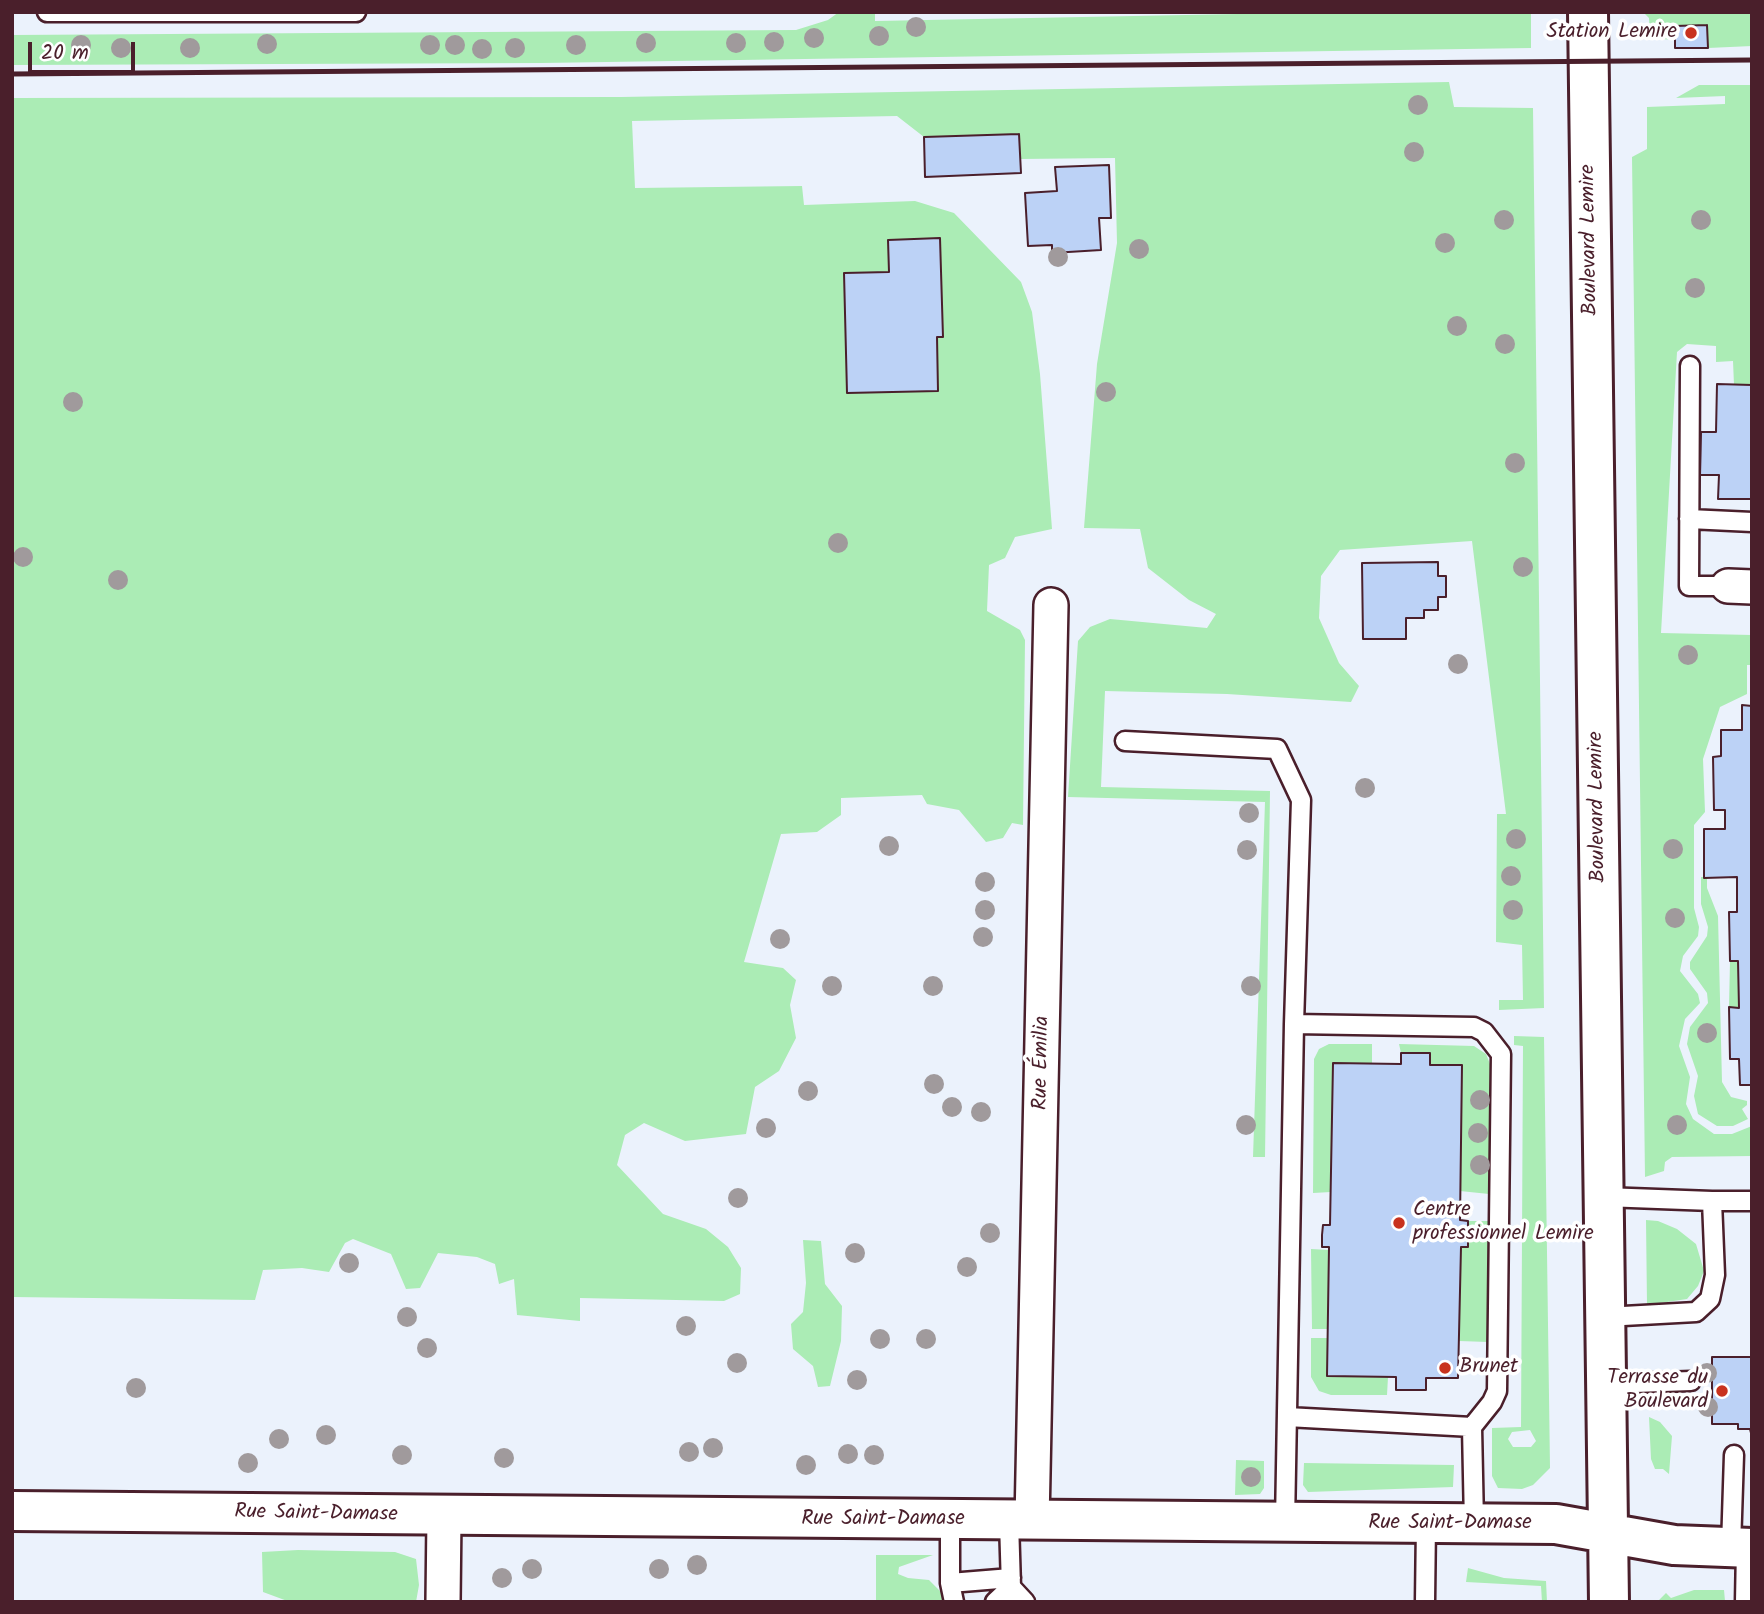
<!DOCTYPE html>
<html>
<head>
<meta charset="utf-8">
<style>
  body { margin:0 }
  #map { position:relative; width:1764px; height:1614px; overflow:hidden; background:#ebf2fc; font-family:Kalam,sans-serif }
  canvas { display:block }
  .frame { position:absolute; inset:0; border:14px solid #4a1f2b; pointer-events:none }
  .scale { position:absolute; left:28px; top:42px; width:107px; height:32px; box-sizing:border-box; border:4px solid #4a1f2b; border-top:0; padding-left:9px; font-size:21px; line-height:24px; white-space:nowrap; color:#4a1f2b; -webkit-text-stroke:5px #fff; paint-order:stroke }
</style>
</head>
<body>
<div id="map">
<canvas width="1764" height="1614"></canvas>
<div class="frame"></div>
<div class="scale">20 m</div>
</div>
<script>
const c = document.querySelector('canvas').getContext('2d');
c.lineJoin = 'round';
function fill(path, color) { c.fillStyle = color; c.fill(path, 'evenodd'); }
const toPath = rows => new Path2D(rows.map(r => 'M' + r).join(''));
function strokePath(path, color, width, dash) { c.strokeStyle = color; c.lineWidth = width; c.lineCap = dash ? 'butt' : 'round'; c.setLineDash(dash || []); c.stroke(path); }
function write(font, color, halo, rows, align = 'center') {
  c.font = font + ' Kalam,sans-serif'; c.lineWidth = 7; c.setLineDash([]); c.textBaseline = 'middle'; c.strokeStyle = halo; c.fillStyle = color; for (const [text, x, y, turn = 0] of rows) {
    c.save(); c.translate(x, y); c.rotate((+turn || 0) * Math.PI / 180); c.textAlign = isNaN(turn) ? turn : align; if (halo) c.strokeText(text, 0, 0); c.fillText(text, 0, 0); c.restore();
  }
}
fill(toPath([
  [839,12,875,12,875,21,1341,12,1531,12,1531,48,541,63,12,65,12,35,796,30,828,20],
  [1643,12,1752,12,1752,46,1708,48,1707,25,1675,26,1675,40,1650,38,1649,18],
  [1449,82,1454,107,1533,108,1544,1008,1499,1010,1499,1000,1523,1000,1522,945,1496,942,1497,814,1506,814,1472,541,1340,550,1321,576,1319,618,1339,663,1359,686,1351,702,1227,694,1105,691,1101,787,1270,791,1265,1157,1253,1157,1265,802,1068,797,1078,641,1090,627,1110,619,1207,628,1216,614,1189,600,1148,568,1140,529,1084,528,1097,364,1117,243,1115,158,1020,159,1019,134,924,137,897,116,632,121,635,188,802,186,804,205,915,201,954,213,1021,282,1032,312,1040,374,1052,529,1015,537,1005,558,989,565,987,611,1020,630,1025,640,1023,825,1012,823,1003,838,986,842,959,810,927,804,922,795,841,798,841,815,817,832,781,834,744,962,783,968,796,980,790,1005,796,1038,779,1071,755,1087,746,1134,685,1141,644,1123,625,1135,617,1165,663,1214,706,1229,728,1247,741,1268,740,1294,724,1301,580,1298,580,1321,517,1315,514,1279,499,1284,495,1264,477,1257,438,1253,420,1288,406,1289,391,1254,353,1239,345,1243,329,1272,302,1268,263,1270,255,1300,12,1297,12,98,621,97],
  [940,239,942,336,937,337,937,391,848,393,889,272,888,240],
  [1699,85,1752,85,1752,385,1734,385,1733,361,1716,362,1716,346,1687,344,1677,352,1661,633,1752,635,1752,665,1747,665,1747,694,1720,707,1703,759,1705,812,1694,825,1694,908,1699,927,1698,936,1683,956,1680,971,1698,994,1700,1003,1685,1019,1679,1046,1690,1077,1686,1104,1693,1119,1714,1134,1732,1134,1752,1126,1752,1156,1672,1157,1665,1162,1664,1171,1645,1177,1632,157,1647,149,1647,107,1725,104,1725,96,1676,98],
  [1701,877,1707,877,1707,888,1718,916,1722,1082,1731,1097,1747,1101,1747,1105,1742,1109,1748,1119,1733,1126,1717,1126,1698,1114,1694,1096,1698,1076,1687,1044,1690,1027,1708,1003,1707,993,1690,969,1690,962,1707,936,1708,927,1701,904],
  [1730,961,1738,961,1739,1008,1729,1007],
  [1514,1036,1544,1037,1550,1468,1533,1485,1522,1489,1498,1488,1492,1476,1492,1428,1521,1427,1523,1046,1514,1045],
  [1530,1430,1536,1441,1531,1447,1513,1447,1508,1439,1512,1432],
  [1329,1044,1372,1044,1372,1064,1333,1063,1331,1192,1313,1193,1314,1059,1319,1049],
  [1399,1044,1474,1046,1486,1054,1490,1064,1489,1194,1460,1191,1462,1065,1430,1065,1430,1053,1401,1053],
  [1646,1220,1658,1221,1677,1229,1696,1244,1704,1271,1698,1286,1687,1299,1647,1305],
  [1468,1221,1489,1221,1488,1342,1459,1341,1461,1247,1468,1247],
  [803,1240,821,1241,825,1284,842,1306,841,1341,830,1386,818,1387,813,1366,793,1349,791,1324,803,1312,806,1283],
  [1311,1249,1329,1250,1328,1329,1312,1329],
  [1311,1338,1327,1338,1327,1376,1388,1377,1387,1395,1331,1395,1319,1391,1311,1377],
  [1649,1417,1660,1422,1672,1436,1669,1474,1663,1469,1655,1469,1651,1459],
  [1236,1460,1264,1461,1264,1488,1260,1494,1235,1495],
  [1304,1463,1454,1465,1453,1487,1308,1492,1303,1485],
  [298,1550,395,1552,416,1559,419,1585,416,1602,290,1602,263,1592,262,1552],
  [876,1555,933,1555,899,1567,898,1574,908,1578,929,1580,942,1593,943,1602,876,1602],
  [1468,1568,1504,1578,1546,1581,1547,1602,1542,1602,1541,1586,1466,1582],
  [1694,1590,1724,1590,1725,1601,1657,1602,1666,1593,1671,1598]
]), '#abecb5');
const building = toPath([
  [1707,25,1708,48,1675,48,1675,26,1707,25],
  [1019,134,1021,173,925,177,924,137,1019,134],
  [1109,165,1111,218,1099,218,1101,250,1052,253,1052,245,1028,246,1025,193,1057,191,1055,167,1109,165],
  [940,238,943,337,937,337,938,391,847,393,844,273,889,272,888,240,940,238],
  [1717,384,1752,385,1752,499,1718,499,1719,475,1700,475,1701,432,1716,432,1717,384],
  [1438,562,1438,576,1446,576,1446,597,1438,597,1438,610,1424,610,1424,618,1406,618,1406,639,1363,639,1362,563,1438,562],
  [1742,705,1752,706,1752,1085,1740,1085,1739,1059,1730,1059,1729,1007,1739,1008,1738,961,1730,961,1729,912,1737,912,1737,877,1704,878,1704,829,1725,829,1725,810,1714,810,1713,757,1721,756,1721,730,1742,730,1742,705],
  [1401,1053,1430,1053,1430,1065,1462,1065,1460,1220,1468,1221,1468,1247,1461,1247,1458,1378,1426,1378,1426,1390,1396,1390,1396,1377,1327,1376,1329,1247,1322,1247,1322,1235,1323,1225,1330,1225,1333,1063,1401,1064,1401,1053],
  [1712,1357,1752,1357,1752,1437,1750,1429,1738,1429,1738,1424,1712,1424,1712,1357]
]);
fill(building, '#bcd2f6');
strokePath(building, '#4a1f2b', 2);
const lane = toPath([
  [47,12,356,12],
  [1690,366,1689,586,1728,586],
  [1689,519,1752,522],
  [1125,741,1277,749,1301,800,1294,1024],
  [1604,1197,1712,1201,1715,1275,1710,1299,1696,1312,1605,1317],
  [1712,1201,1752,1201],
  [1606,1384,1691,1381],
  [1287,1417,1472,1427],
  [950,1520,950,1583,1011,1578],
  [1009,1521,1011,1587],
  [1285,1523,1294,1024,1474,1027,1484,1032,1501,1054,1497,1391,1492,1402,1472,1427,1474,1524],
  [1731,1547,1734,1455],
  [950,1583,954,1602],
  [995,1602,1011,1587,1025,1602],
  [1425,1602,1426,1523],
  [1745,1602,1746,1548]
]);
const street = toPath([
  [1728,586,1752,587],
  [1032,1521,1051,605],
  [443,1602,444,1517]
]);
const secondary = toPath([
  [1588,12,1609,1602],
  [12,1511,1556,1524,1674,1545,1752,1548]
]);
strokePath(lane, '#4a1f2b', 23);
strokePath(street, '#4a1f2b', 38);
strokePath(secondary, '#4a1f2b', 44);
strokePath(lane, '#fff', 18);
strokePath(street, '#fff', 33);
strokePath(secondary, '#fff', 38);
strokePath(toPath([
  [12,74,1752,60]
]), '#4a1f2b', 5);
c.fillStyle = '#a09a9c';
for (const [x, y] of [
  [916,27],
  [879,36],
  [814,38],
  [774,42],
  [646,43],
  [736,43],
  [267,44],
  [81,45],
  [430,45],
  [455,45],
  [576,45],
  [121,48],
  [190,48],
  [515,48],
  [482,49],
  [1418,105],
  [1414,152],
  [1504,220],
  [1701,220],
  [1445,243],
  [1139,249],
  [1058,257],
  [1695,288],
  [1457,326],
  [1505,344],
  [1106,392],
  [73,402],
  [1515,463],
  [838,543],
  [23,557],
  [1523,567],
  [118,580],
  [1688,655],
  [1458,664],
  [1365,788],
  [1249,813],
  [1516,839],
  [889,846],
  [1673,849],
  [1247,850],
  [1511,876],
  [985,882],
  [985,910],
  [1513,910],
  [1675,918],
  [983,937],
  [780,939],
  [832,986],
  [933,986],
  [1251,986],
  [1707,1033],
  [934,1084],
  [808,1091],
  [1480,1100],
  [952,1107],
  [981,1112],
  [1246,1125],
  [1677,1125],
  [766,1128],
  [1478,1133],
  [1480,1165],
  [738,1198],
  [990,1233],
  [855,1253],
  [349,1263],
  [967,1267],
  [407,1317],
  [686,1326],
  [880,1339],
  [926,1339],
  [427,1348],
  [737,1363],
  [1707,1373],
  [857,1380],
  [136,1388],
  [1708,1407],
  [326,1435],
  [279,1439],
  [713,1448],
  [689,1452],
  [848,1454],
  [402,1455],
  [874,1455],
  [504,1458],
  [248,1463],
  [806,1465],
  [1251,1477],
  [697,1565],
  [532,1569],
  [659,1569],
  [502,1578]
]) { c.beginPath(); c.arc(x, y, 10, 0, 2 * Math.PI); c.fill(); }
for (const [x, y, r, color] of [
  [1691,33,7,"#c8321e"],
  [1399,1223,7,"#c8321e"],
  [1445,1368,7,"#c8321e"],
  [1722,1391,7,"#c8321e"]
]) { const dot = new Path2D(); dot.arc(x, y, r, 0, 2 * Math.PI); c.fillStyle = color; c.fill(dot); strokePath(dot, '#fff', 2.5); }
write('21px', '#4a1f2b', '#fff', [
  ["Station Lemire",1677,33],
  ["Centre",1413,1211,"left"],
  ["professionnel Lemire",1413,1235,"left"],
  ["Brunet",1459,1368,"left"],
  ["Terrasse du",1708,1379],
  ["Boulevard",1708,1403]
], 'right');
write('21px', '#4a1f2b', '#fff', [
  ["Boulevard Lemire",1591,240,-91],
  ["Boulevard Lemire",1599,807,-91],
  ["Rue Émilia",1043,1063,-89],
  ["Rue Saint-Damase",316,1515,1],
  ["Rue Saint-Damase",883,1520],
  ["Rue Saint-Damase",1450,1524]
]);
</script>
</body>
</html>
